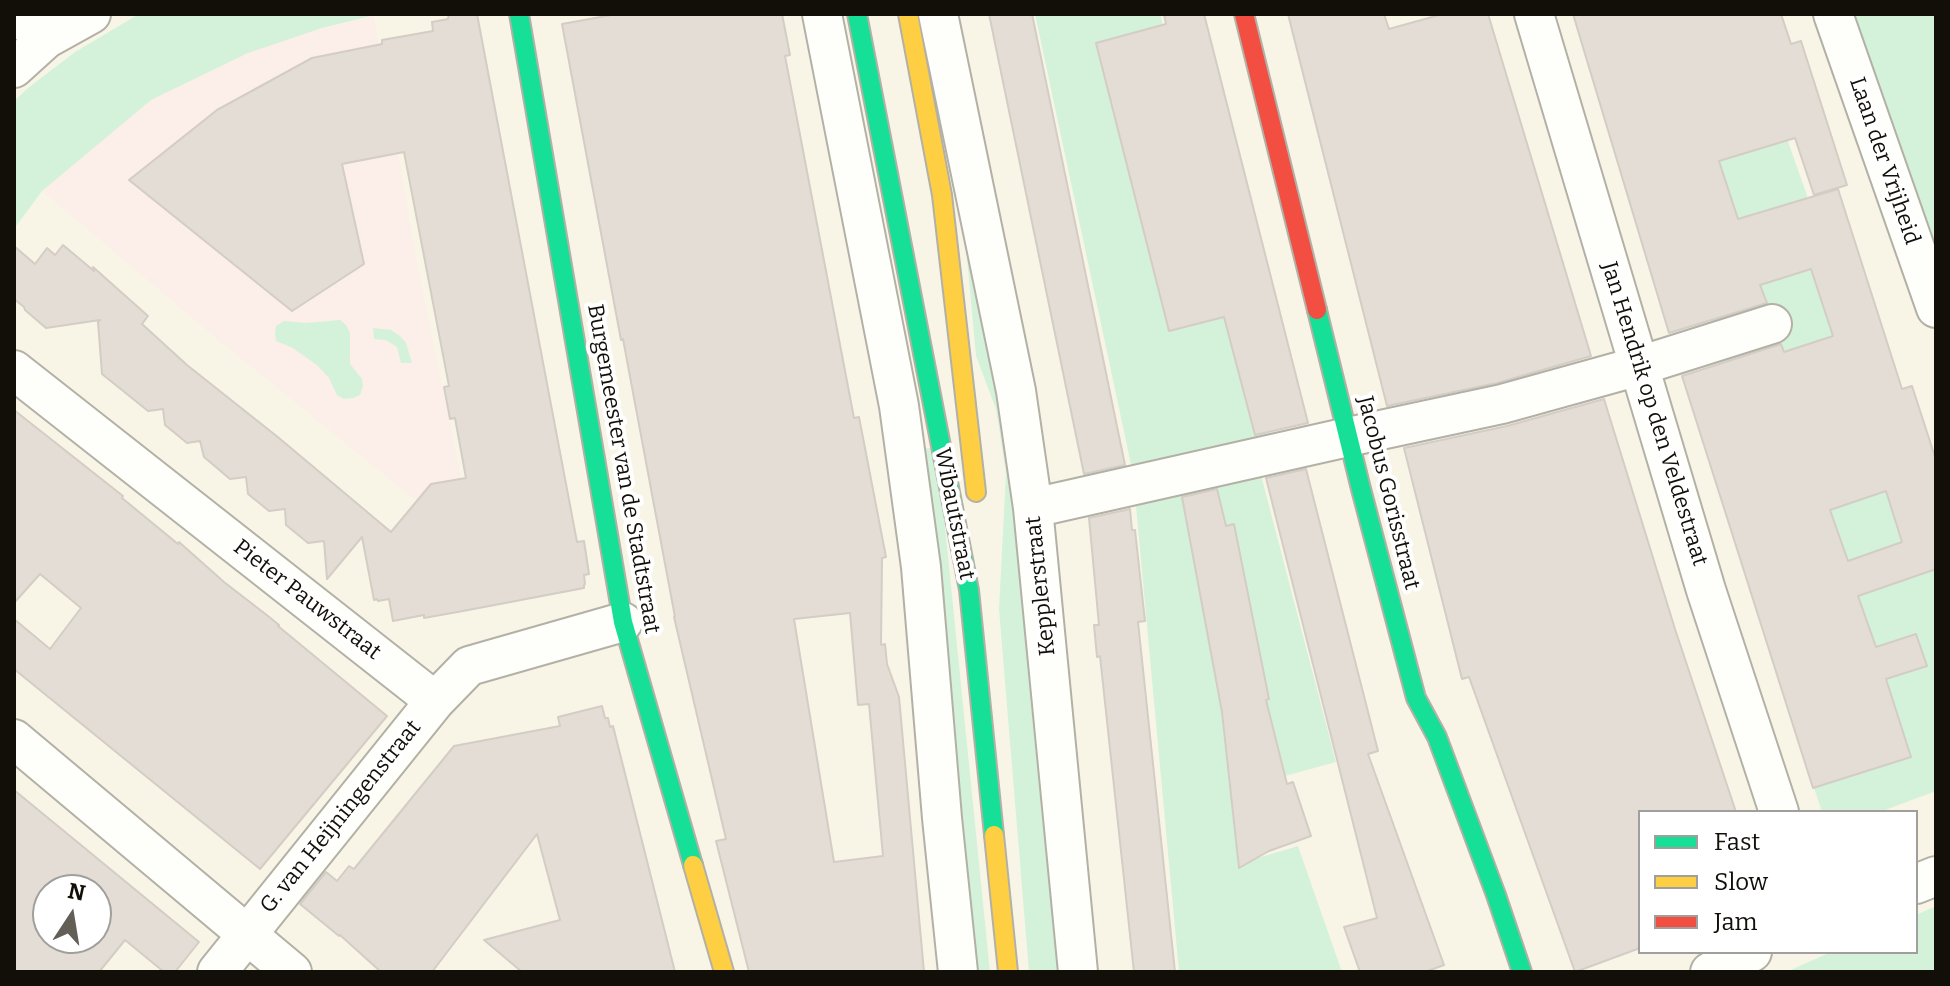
<!DOCTYPE html>
<html>
<head>
<meta charset="utf-8">
<style>
  body { margin:0 }
  #map { position:relative; width:1950px; height:986px; overflow:hidden; background:#f8f5e7; font-family:Bitter,serif }
  canvas { display:block }
  .frame { position:absolute; inset:0; border:16px solid #110f08; pointer-events:none }
  .legend { position:absolute; left:1638px; top:810px; width:280px; height:144px; box-sizing:border-box; background:#fff; border:2px solid #a09f9c; margin:0; padding:10px 14px; list-style:none; font-size:24px; color:#110f08 }
  .legend li { display:flex; align-items:center; gap:16px; height:40px }
  .legend b { width:40px; border:2px solid #a09f9c }
  .north { position:absolute; left:32px; top:874px; width:80px; height:80px; box-sizing:border-box; background:#fff; border:2px solid #a09f9c; border-radius:50%; rotate:12deg; font-size:22px; font-weight:700; line-height:32px; text-align:center; color:#110f08 }
  .north::after { content:''; display:block; margin:auto; width:28px; height:36px; background:#626056; clip-path:polygon(50% 0,100% 100%,50% 72%,0 100%) }
</style>
</head>
<body>
<div id="map">
<canvas width="1950" height="986"></canvas>
<div class="frame"></div>
<ul class="legend">
<li><b style="height:10px;background:#16e098"></b>Fast</li>
<li><b style="height:10px;background:#ffcf43"></b>Slow</li>
<li><b style="height:10px;background:#f24e42"></b>Jam</li>
</ul>
<div class="north">N</div>
</div>
<script>
const c = document.querySelector('canvas').getContext('2d');
c.lineJoin = 'round';
function fill(path, color) { c.fillStyle = color; c.fill(path, 'evenodd'); }
const toPath = rows => new Path2D(rows.map(r => 'M' + r).join(''));
function strokePath(path, color, width, dash) { c.strokeStyle = color; c.lineWidth = width; c.lineCap = dash ? 'butt' : 'round'; c.setLineDash(dash || []); c.stroke(path); }
function write(font, color, halo, rows, align = 'center') {
  c.font = font + ' Bitter,serif'; c.lineWidth = 8; c.setLineDash([]); c.textBaseline = 'middle'; c.strokeStyle = halo; c.fillStyle = color; for (const [text, x, y, turn = 0] of rows) {
    c.save(); c.translate(x, y); c.rotate((+turn || 0) * Math.PI / 180); c.textAlign = isNaN(turn) ? turn : align; if (halo) c.strokeText(text, 0, 0); c.fillText(text, 0, 0); c.restore();
  }
}
fill(toPath([
  [374,16,418,269,465,498,419,503,221,342,42,191,79,154,116,123,151,100,248,53,286,39,349,21]
]), '#fceee9');
fill(toPath([
  [139,14,379,14,322,28,248,53,151,100,42,191,14,229,14,101,28,88,75,52],
  [1035,14,1160,14,1271,448,1255,452,1336,762,1245,787,1254,859,1298,846,1342,972,1179,972,1133,474],
  [1743,14,1936,561,1936,791,1880,812,1822,812,1809,773,1852,757,1714,333,1647,105],
  [1839,14,1936,14,1936,290],
  [963,215,1004,388,1063,972,1029,972,999,609,1006,473,996,409,976,356],
  [340,320,346,325,350,333,350,364,362,379,363,386,360,395,353,398,344,399,337,395,329,378,318,366,293,348,276,341,275,333,276,326,284,321,306,323],
  [373,328,391,330,400,336,406,343,412,363,401,363,397,347,386,340,374,339],
  [937,447,990,972,971,972,921,449],
  [1936,906,1936,972,1786,972,1831,952,1916,952,1916,915]
]), '#d4f2d9');
const building = toPath([
  [449,14,477,14,577,542,584,541,589,574,584,575,585,584,584,585,584,588,463,611,424,618,424,615,393,621,389,599,378,601,377,599,374,600,362,537,327,579,324,541,308,543,286,525,285,509,269,511,248,494,246,477,230,479,204,457,200,441,187,443,165,425,163,409,148,411,102,374,98,322,100,320,46,328,25,310,24,307,14,299,14,246,35,264,47,248,55,255,63,245,94,271,93,267,148,316,142,324,187,365,279,438,391,532,431,484,466,478,455,418,450,419,444,387,449,386,404,152,342,164,364,264,292,311,129,180,217,110,312,58,382,44,382,40,433,31,432,22,448,19,449,14],
  [617,14,782,14,790,55,785,56,854,418,859,417,886,557,882,558,881,645,885,644,887,664,899,697,924,972,749,972,716,841,726,839,674,617,675,617,657,521,623,339,621,340,562,24,617,14],
  [850,613,858,705,869,704,883,856,834,862,794,619,850,613],
  [989,14,1032,14,1125,465,1084,474,989,14],
  [1164,14,1204,14,1308,423,1255,435,1224,317,1169,331,1096,43,1166,24,1164,14],
  [1288,14,1384,14,1389,29,1443,14,1488,14,1591,356,1497,383,1387,406,1288,14],
  [1573,14,1781,14,1791,44,1801,41,1847,185,1814,195,1795,138,1719,161,1738,219,1838,189,1902,389,1912,386,1936,460,1936,569,1858,596,1876,647,1916,634,1927,666,1886,679,1911,757,1813,788,1682,376,1781,344,1784,352,1833,336,1811,269,1760,285,1767,303,1669,333,1573,14],
  [1886,491,1902,542,1848,561,1830,510,1886,491],
  [1604,399,1675,629,1736,812,1640,812,1640,948,1575,972,1469,677,1462,679,1404,448,1507,426,1604,399],
  [14,410,123,496,122,498,178,544,179,542,224,582,268,616,279,625,278,626,387,716,260,869,14,669,14,619,50,649,81,608,40,574,14,603,14,410],
  [1306,469,1378,751,1368,754,1444,965,1425,972,1360,972,1344,927,1377,918,1266,478,1306,469],
  [1217,489,1226,526,1234,524,1269,699,1266,700,1287,784,1293,782,1311,836,1269,851,1239,868,1222,712,1182,497,1217,489],
  [1130,509,1132,530,1135,530,1145,621,1138,622,1175,972,1134,972,1100,656,1097,657,1094,625,1099,625,1089,518,1130,509],
  [602,706,605,718,608,718,610,727,613,726,675,972,522,972,484,940,560,920,537,834,432,972,381,972,340,935,339,936,300,904,326,872,337,881,349,866,354,869,454,746,560,726,558,717,602,706],
  [14,790,199,942,175,972,164,972,125,940,99,972,14,972,14,790],
  [48,890,96,890,96,938,48,938,48,890]
]);
fill(building, '#e4ddd5');
strokePath(building, '#d3cdc5', 2);
const street = toPath([
  [16,14,46,39],
  [822,14,899,406,921,567,942,818,958,972],
  [938,14,1016,391,1033,508,1078,972],
  [1534,14,1706,590,1779,812],
  [1833,14,1936,308],
  [14,68,46,39,91,14],
  [14,370,435,701],
  [1033,508,1348,437,1502,404,1639,366,1772,324],
  [14,739,292,972],
  [1916,884,1936,876],
  [217,972,435,701,469,666,623,622],
  [1710,972,1752,952]
]);
const fast = toPath([
  [519,14,623,622,693,865],
  [857,14,969,590,994,835],
  [1317,310,1361,489,1416,698,1437,737,1496,895,1522,972]
]);
const slow = toPath([
  [908,14,942,195,976,492],
  [994,835,1008,972],
  [693,865,724,972]
]);
const jam = toPath([
  [1244,14,1317,310]
]);
strokePath(street, '#b3b1a6', 42);
strokePath(fast, '#b3b1a6', 22);
strokePath(slow, '#b3b1a6', 22);
strokePath(jam, '#b3b1a6', 22);
strokePath(street, '#fefefb', 38);
strokePath(fast, '#16e098', 18);
strokePath(slow, '#ffcf43', 18);
strokePath(jam, '#f24e42', 18);
write('22px', '#110f08', '#fff', [
  ["Laan der Vrijheid",1884,161,71],
  ["Jan Hendrik op den Veldestraat",1654,414,73],
  ["Burgemeester van de Stadtstraat",623,469,80],
  ["Jacobus Gorisstraat",1388,493,76],
  ["Wibautstraat",954,514,79],
  ["Kepplerstraat",1041,586,-96],
  ["Pieter Pauwstraat",307,600,38],
  ["G. van Heijningenstraat",341,817,-51]
]);
</script>
</body>
</html>
